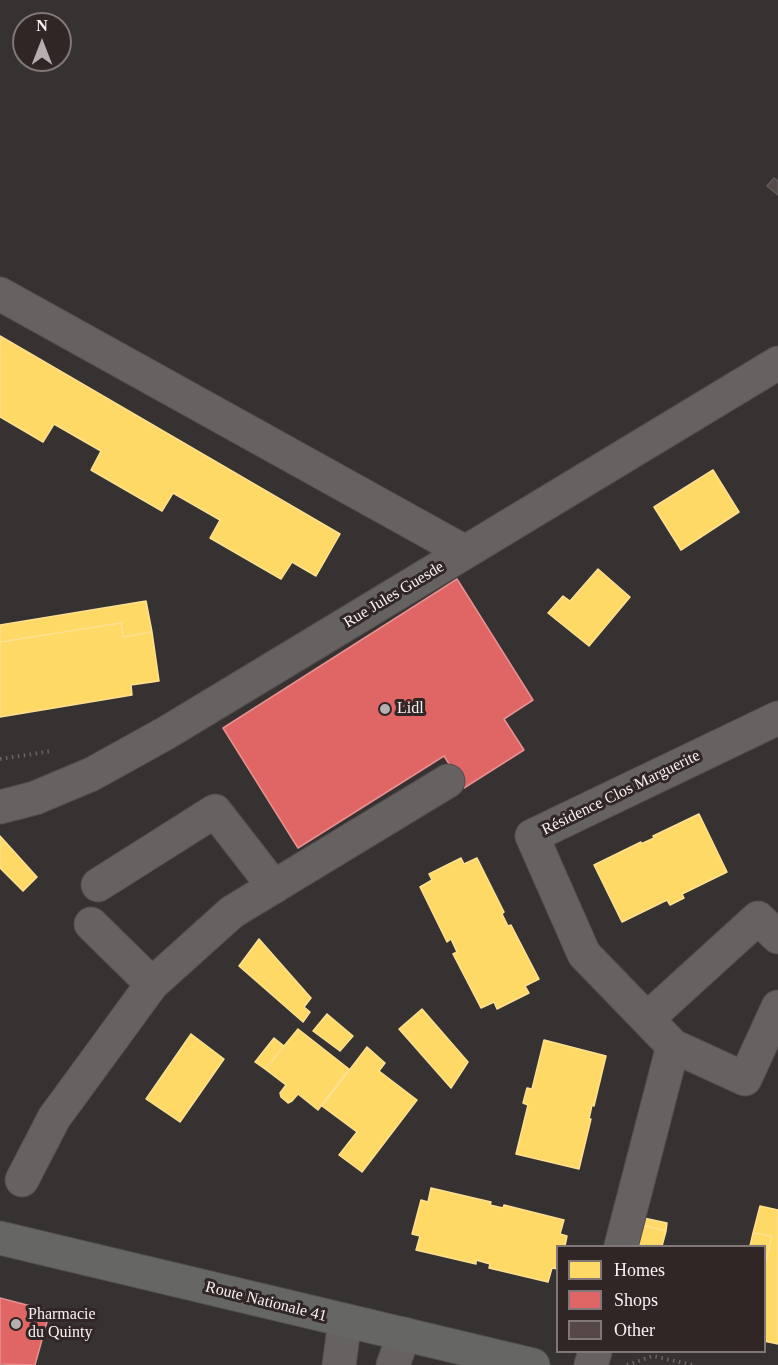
<!DOCTYPE html>
<html>
<head>
<meta charset="utf-8">
<style>
  body { margin:0 }
  #map { position:relative; width:778px; height:1365px; overflow:hidden; background:#373232; font-family:"Times New Roman",serif }
  canvas { display:block }
  .legend { position:absolute; left:556px; top:1245px; width:210px; height:108px; box-sizing:border-box; background:#302625; border:2px solid #807877; margin:0; padding:8px 10px; list-style:none; font-size:18px; color:#f9f2f2 }
  .legend li { display:flex; align-items:center; gap:12px; height:30px }
  .legend b { width:30px; border:2px solid #807877 }
  .north { position:absolute; left:12px; top:12px; width:60px; height:60px; box-sizing:border-box; background:#302625; border:2px solid #807877; border-radius:50%; rotate:0deg; font-size:16px; font-weight:700; line-height:24px; text-align:center; color:#f9f2f2 }
  .north::after { content:''; display:block; margin:auto; width:21px; height:27px; background:#b5afaf; clip-path:polygon(50% 0,100% 100%,50% 72%,0 100%) }
</style>
</head>
<body>
<div id="map">
<canvas width="778" height="1365"></canvas>
<ul class="legend">
<li><b style="height:16px;background:#ffd966"></b>Homes</li>
<li><b style="height:16px;background:#e06666"></b>Shops</li>
<li><b style="height:16px;background:#574848"></b>Other</li>
</ul>
<div class="north">N</div>
</div>
<script>
const c = document.querySelector('canvas').getContext('2d');
c.lineJoin = 'round';
function fill(path, color) { c.fillStyle = color; c.fill(path, 'evenodd'); }
const toPath = rows => new Path2D(rows.map(r => 'M' + r).join(''));
function strokePath(path, color, width, dash) { c.strokeStyle = color; c.lineWidth = width; c.lineCap = dash ? 'butt' : 'round'; c.setLineDash(dash || []); c.stroke(path); }
function write(font, color, halo, rows, align = 'center') {
  c.font = font + ' "Times New Roman",serif'; c.lineWidth = 6; c.setLineDash([]); c.textBaseline = 'middle'; c.strokeStyle = halo; c.fillStyle = color; for (const [text, x, y, turn = 0] of rows) {
    c.save(); c.translate(x, y); c.rotate((+turn || 0) * Math.PI / 180); c.textAlign = isNaN(turn) ? turn : align; if (halo) c.strokeText(text, 0, 0); c.fillText(text, 0, 0); c.restore();
  }
}
const homes = toPath([
  [0,336,340,534,316,576,292,562,281,579,210,538,220,520,173,493,162,511,91,470,101,451,54,424,43,442,0,417,0,336],
  [713,470,739,512,681,550,654,507,713,470],
  [598,569,630,597,589,646,548,613,563,596,570,601,598,569],
  [146,601,152,632,123,637,121,623,0,642,0,625,146,601],
  [121,623,123,637,152,632,159,681,131,685,132,695,0,717,0,642,121,623],
  [699,814,727,872,682,894,684,898,670,905,667,900,622,922,594,865,641,842,641,844,654,838,653,836,699,814],
  [0,836,37,877,23,891,0,868,0,836],
  [461,858,464,864,477,858,504,912,502,914,508,926,511,925,539,979,525,986,529,993,497,1009,494,1002,481,1008,453,954,457,952,451,939,447,942,420,887,432,880,429,874,461,858],
  [259,939,311,998,304,1007,310,1012,303,1022,239,966,259,939],
  [422,1009,468,1062,451,1088,399,1029,422,1009],
  [327,1014,353,1036,340,1051,313,1031,327,1014],
  [298,1029,349,1069,318,1110,298,1094,292,1101,288,1103,281,1097,280,1093,286,1085,265,1069,298,1029],
  [191,1034,224,1059,180,1122,146,1099,191,1034],
  [274,1038,284,1046,265,1069,255,1062,274,1038],
  [544,1040,606,1056,594,1106,592,1105,589,1119,591,1119,579,1169,516,1154,528,1105,523,1103,527,1088,532,1089,544,1040],
  [367,1047,385,1063,379,1071,417,1100,362,1172,339,1155,357,1132,322,1106,367,1047],
  [431,1188,491,1202,490,1205,503,1208,504,1205,564,1220,560,1234,567,1236,565,1246,558,1246,558,1269,552,1268,548,1282,489,1268,490,1264,476,1260,476,1264,416,1250,420,1236,412,1234,421,1200,428,1202,431,1188],
  [760,1206,778,1210,778,1344,764,1341,764,1269,772,1236,753,1233,760,1206],
  [639,1217,667,1223,666,1231,638,1224,639,1217],
  [638,1224,666,1231,662,1246,632,1246,638,1224],
  [753,1233,772,1236,764,1269,764,1246,750,1246,753,1233]
]);
fill(homes, '#ffd966');
strokePath(homes, '#fde090', 1.5);
const shops = toPath([
  [457,579,533,700,504,719,524,750,464,788,444,756,298,848,223,728,457,579],
  [0,1298,50,1311,35,1365,0,1364,0,1298]
]);
fill(shops, '#e06666');
strokePath(shops, '#e89090', 1.5);
const building = toPath([
  [774,178,778,181,778,195,767,186,774,178]
]);
fill(building, '#574848');
strokePath(building, '#615c5c', 1.5);
const minor = toPath([
  [0,294,465,552],
  [0,807,35,798,92,774,166,733,778,363],
  [98,885,215,811,274,887],
  [152,984,232,912,448,781],
  [647,1019,758,918,778,937],
  [673,1046,745,1079,778,1007],
  [22,1180,54,1118,152,984,91,924],
  [621,1246,673,1046,584,954,532,836,778,718],
  [339,1365,345,1321],
  [393,1365,404,1334],
  [591,1365,595,1352]
]);
const major = toPath([
  [0,1238,533,1365]
]);
strokePath(minor, '#534e4e', 35);
strokePath(major, '#534e4e', 35);
strokePath(toPath([
  [0,759,52,751],
  [627,1365,653,1356,693,1365]
]), '#676464', 4, [1.5, 4.5]);
strokePath(minor, '#666261', 33);
strokePath(major, '#666765', 33);
for (const [x, y, r, color] of [
  [385,709,6,"#b5afaf"],
  [16,1324,6,"#b5afaf"]
]) { const dot = new Path2D(); dot.arc(x, y, r, 0, 2 * Math.PI); c.fillStyle = color; c.fill(dot); strokePath(dot, '#302625', 2); }
write('16px', '#f9f2f2', '#302625', [
  ["Rue Jules Guesde",394,595,-31],
  ["Résidence Clos Marguerite",621,793,-26],
  ["Route Nationale 41",266,1302,14]
]);
write('16px', '#f9f2f2', '#302625', [
  ["Lidl",397,709],
  ["Pharmacie",28,1315],
  ["du Quinty",28,1333]
], 'left');
</script>
</body>
</html>
